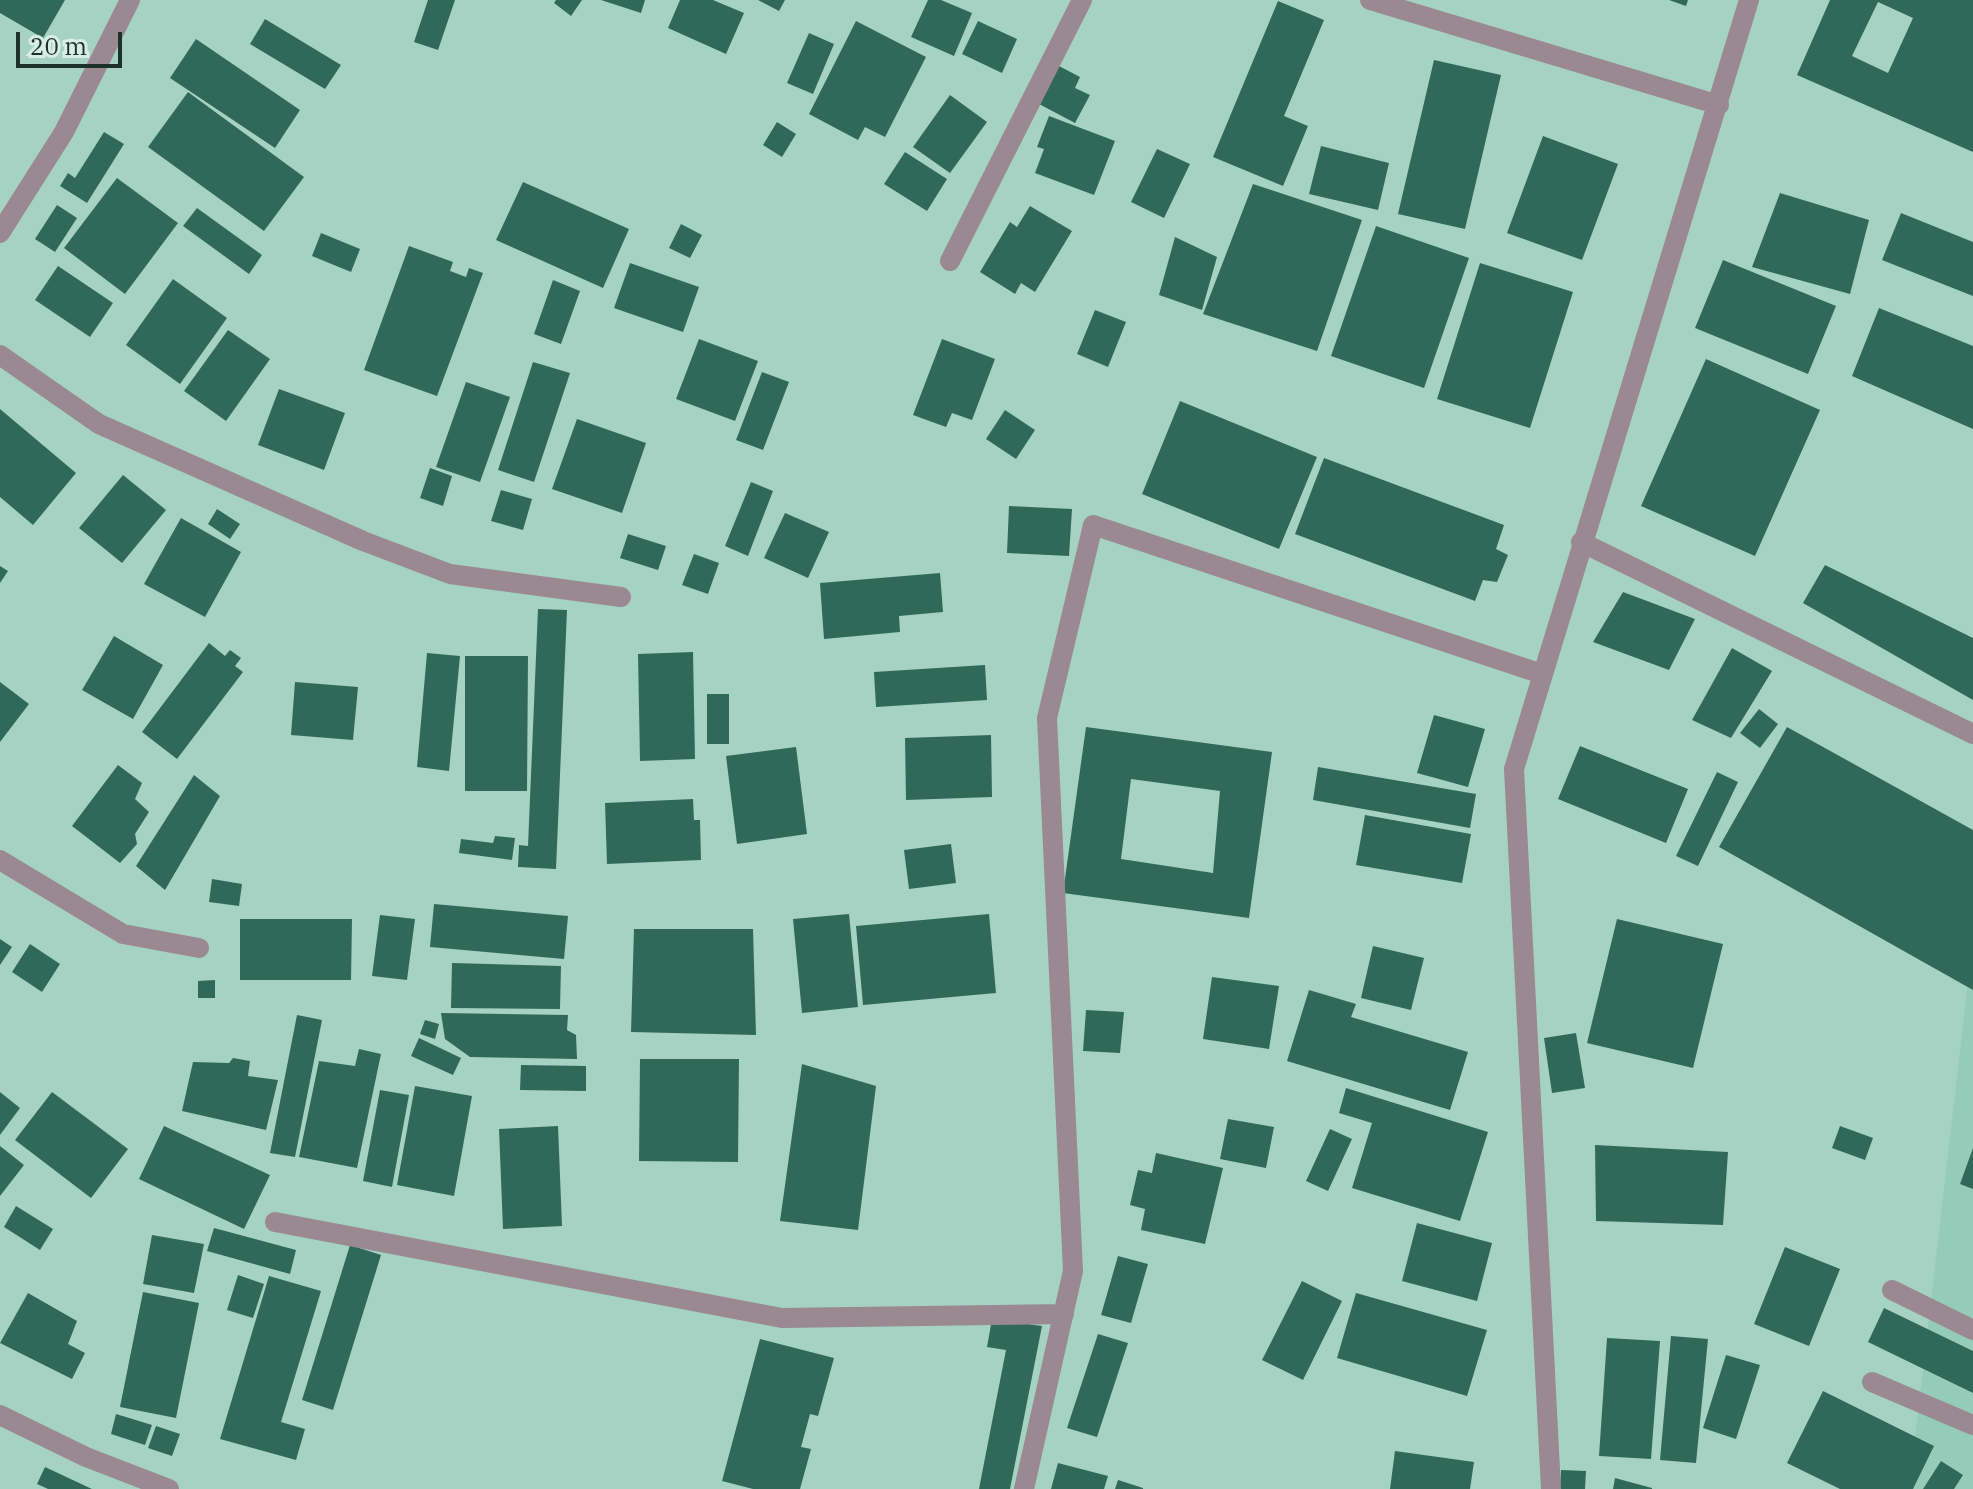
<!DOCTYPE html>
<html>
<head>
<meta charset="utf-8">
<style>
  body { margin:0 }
  #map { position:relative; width:1973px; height:1489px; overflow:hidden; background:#a6d2c3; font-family:"IBM Plex Serif",serif }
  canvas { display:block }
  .scale { position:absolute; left:16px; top:32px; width:106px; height:36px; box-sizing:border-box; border:4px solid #1e302a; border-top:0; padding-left:10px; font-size:24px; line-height:28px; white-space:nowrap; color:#1e302a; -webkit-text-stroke:6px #d7ede5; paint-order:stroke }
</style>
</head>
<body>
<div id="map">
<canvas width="1973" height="1489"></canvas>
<div class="scale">20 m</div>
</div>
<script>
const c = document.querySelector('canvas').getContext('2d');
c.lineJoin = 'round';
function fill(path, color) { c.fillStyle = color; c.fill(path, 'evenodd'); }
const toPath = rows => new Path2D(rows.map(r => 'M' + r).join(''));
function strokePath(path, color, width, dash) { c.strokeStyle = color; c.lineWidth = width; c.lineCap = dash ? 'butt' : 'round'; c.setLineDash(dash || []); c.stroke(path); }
fill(toPath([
  [1973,940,1973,1489,1909,1489]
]), '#95cbb9');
fill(toPath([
  [0,0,65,0,43,38,0,13],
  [428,0,455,0,438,50,414,42],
  [556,0,582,0,571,16,554,3],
  [601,0,645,0,641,13],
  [680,0,713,0,744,13,726,54,668,28],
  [758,0,785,0,779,11],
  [928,0,941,0,972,13,954,56,911,37],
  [1669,0,1688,0,1686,6],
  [1830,0,1973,0,1973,152,1797,75],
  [1878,2,1913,18,1888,73,1852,56],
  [1278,1,1324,20,1284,116,1308,126,1283,186,1213,157],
  [265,19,341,65,325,89,250,44],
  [856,21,926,57,885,137,865,127,858,140,809,114],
  [978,21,1017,39,1002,73,962,54],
  [809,33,834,44,813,94,787,83],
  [196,39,300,110,275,148,170,78],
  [1434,60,1501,75,1465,229,1398,214],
  [1059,66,1080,77,1075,88,1090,95,1075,123,1039,104],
  [188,92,304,177,264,231,148,147],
  [950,95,987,122,950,173,913,147],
  [1049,116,1115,141,1094,195,1035,173,1044,149,1037,147],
  [777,122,796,134,782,157,763,145],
  [104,132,124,144,87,203,60,186,68,173,75,178],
  [1543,136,1618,164,1582,260,1507,233],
  [1321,146,1389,163,1378,210,1309,194],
  [1157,149,1190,164,1164,218,1131,202],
  [905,152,947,179,927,211,884,184],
  [117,178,178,223,125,294,64,248],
  [523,182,629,229,603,288,496,240],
  [1253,184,1362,220,1317,351,1203,314],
  [1780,193,1869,220,1850,294,1752,267],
  [57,205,77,218,55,252,35,239],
  [1030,206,1072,231,1035,292,1021,283,1015,294,980,272,1010,222,1017,227],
  [197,208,262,255,249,274,183,226],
  [1901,213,1973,242,1973,296,1882,260],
  [681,224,702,235,690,258,669,248],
  [1376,226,1469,258,1424,388,1331,356],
  [321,233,360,249,351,272,312,256],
  [1175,237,1217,257,1202,310,1159,295],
  [409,246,453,262,450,271,466,277,469,268,483,273,437,396,364,370],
  [1723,260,1836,306,1808,374,1695,328],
  [630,263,699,287,683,332,614,308],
  [1480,263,1573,292,1530,428,1437,399],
  [58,266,113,303,90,337,35,300],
  [173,279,227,318,180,384,126,345],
  [553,280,580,291,561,344,534,334],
  [1879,308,1973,346,1973,429,1852,376],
  [1095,310,1126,322,1108,367,1077,354],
  [228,330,270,359,226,421,184,391],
  [699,339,758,361,735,421,676,399],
  [942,339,995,359,972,420,952,413,946,427,913,415],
  [1706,359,1820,410,1755,556,1641,506],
  [533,362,570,373,534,482,498,470],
  [762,372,789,382,763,450,736,440],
  [466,382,510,397,480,482,436,467],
  [279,389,345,413,324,470,258,445],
  [1180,401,1317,457,1279,549,1142,494],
  [0,409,76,473,33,525,0,497],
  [1005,410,1035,430,1016,459,986,439],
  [577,419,646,443,622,513,552,489],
  [1324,458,1504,525,1496,549,1508,555,1497,582,1483,580,1475,601,1295,534],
  [430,468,452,476,443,506,420,498],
  [123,475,166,510,122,563,79,528],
  [751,482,773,491,748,556,725,546],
  [501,490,532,499,523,530,491,521],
  [1009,506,1072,509,1069,556,1007,553],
  [217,509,240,524,230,539,208,524],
  [785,513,829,532,808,578,764,558],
  [181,518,241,552,205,617,144,584],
  [628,534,666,546,658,570,620,558],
  [694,554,719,563,708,594,682,585],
  [1825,565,1973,638,1973,700,1803,603],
  [0,566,8,571,0,583],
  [940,573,943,612,899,616,900,632,824,639,820,583],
  [1623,592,1695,619,1669,670,1593,642],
  [538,609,567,610,556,869,518,867,519,845,528,846],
  [114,636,163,665,133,719,82,690],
  [209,643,225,656,230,650,241,658,235,666,243,672,177,759,142,732],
  [1732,648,1772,671,1731,738,1692,720],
  [693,652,695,759,640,761,638,654],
  [427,653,460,656,449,771,417,767],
  [465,656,528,656,527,791,465,791],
  [985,665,987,700,876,707,874,672],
  [0,682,29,704,0,742],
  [295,682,358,687,353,740,291,735],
  [707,694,729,694,729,744,707,744],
  [1759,709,1778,724,1760,748,1740,733],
  [1434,715,1485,729,1468,787,1417,773],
  [1086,727,1272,752,1249,918,1063,893],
  [1131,779,1220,791,1213,873,1121,859],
  [1787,727,1973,830,1973,990,1719,847],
  [991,735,992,797,906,800,905,738],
  [1580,746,1688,789,1666,843,1558,799],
  [796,747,807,834,737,844,726,756],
  [118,765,142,783,135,799,149,812,135,834,137,844,120,863,72,826],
  [1318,767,1476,794,1470,828,1313,800],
  [1717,772,1738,782,1698,866,1676,856],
  [194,775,220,796,165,890,136,866],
  [693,799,694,820,700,820,701,860,607,864,605,803],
  [1365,815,1471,834,1462,883,1356,865],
  [495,836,515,838,512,860,459,853,461,839,493,843],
  [951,844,956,883,909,889,904,850],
  [212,879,242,884,239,906,209,902],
  [434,904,568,916,564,959,430,947],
  [849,914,858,1007,802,1013,793,919],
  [989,914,996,993,863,1005,856,926],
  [380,915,415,919,407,980,372,976],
  [240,919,352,919,351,980,240,980],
  [1617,919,1723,944,1693,1068,1587,1043],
  [634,929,753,929,756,1035,631,1032],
  [0,939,12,947,0,965],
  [30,944,60,964,42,992,12,972],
  [1373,946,1424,958,1411,1010,1361,998],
  [452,963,561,966,560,1009,451,1008],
  [1212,977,1279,986,1269,1049,1203,1039],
  [215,980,215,998,198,998,198,981],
  [1309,990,1356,1004,1351,1017,1468,1052,1450,1110,1287,1061],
  [1086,1010,1124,1012,1120,1053,1083,1051],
  [441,1013,568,1015,567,1030,576,1035,577,1059,470,1057,445,1039],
  [297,1015,322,1020,295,1157,270,1153],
  [425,1020,439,1024,435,1039,420,1034],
  [1576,1033,1585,1088,1552,1093,1544,1038],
  [419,1038,461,1058,453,1075,411,1056],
  [359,1049,381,1054,357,1168,299,1157,319,1061,355,1066],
  [233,1058,250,1061,248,1076,278,1080,266,1130,182,1111,193,1062,229,1063],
  [640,1059,739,1059,738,1162,639,1161],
  [802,1064,876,1086,858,1230,780,1221],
  [521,1065,586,1066,586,1091,520,1090],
  [415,1086,472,1096,454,1196,397,1185],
  [1346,1088,1488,1132,1460,1221,1352,1188,1372,1123,1339,1113],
  [380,1090,409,1095,392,1187,363,1181],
  [0,1092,20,1108,0,1135],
  [52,1092,128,1149,91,1198,15,1140],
  [1228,1119,1274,1127,1266,1168,1220,1159],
  [164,1126,270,1175,244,1229,139,1179],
  [558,1126,562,1226,503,1229,499,1129],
  [1840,1126,1873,1138,1865,1160,1832,1148],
  [1330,1129,1352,1139,1328,1191,1306,1181],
  [1595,1145,1728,1152,1723,1225,1596,1221],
  [0,1146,24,1165,0,1196],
  [1973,1148,1973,1189,1960,1184],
  [1156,1153,1223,1168,1205,1244,1141,1230,1145,1209,1130,1205,1138,1170,1152,1173],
  [16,1206,53,1229,40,1250,4,1227],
  [1417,1223,1492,1243,1477,1301,1402,1281],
  [214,1228,296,1250,290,1274,207,1251],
  [152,1235,204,1244,194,1293,143,1284],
  [350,1245,381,1255,333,1410,302,1400],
  [1785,1247,1840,1269,1809,1346,1754,1324],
  [1118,1256,1148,1264,1131,1323,1101,1315],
  [238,1275,264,1284,253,1318,227,1310],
  [269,1276,321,1291,281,1422,305,1429,296,1460,220,1439],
  [1302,1281,1342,1301,1303,1380,1262,1360],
  [143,1292,199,1303,176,1418,120,1407],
  [28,1293,77,1321,68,1344,85,1353,72,1379,0,1343],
  [1356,1293,1487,1330,1467,1396,1337,1358],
  [1884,1308,1973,1351,1973,1393,1868,1342],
  [992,1319,1042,1326,1010,1489,979,1489,1006,1350,987,1347],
  [1098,1334,1128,1343,1097,1437,1067,1428],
  [1671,1336,1708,1339,1696,1463,1660,1460],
  [1607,1338,1660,1341,1651,1459,1599,1456],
  [760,1339,834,1358,818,1416,810,1414,801,1447,811,1449,800,1489,753,1489,722,1481],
  [1726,1355,1760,1365,1736,1439,1703,1428],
  [1823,1391,1934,1446,1913,1489,1840,1489,1787,1463],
  [116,1414,152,1425,145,1445,111,1434],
  [156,1426,180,1434,172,1456,148,1448],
  [1395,1451,1474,1462,1470,1489,1390,1489],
  [1941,1461,1963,1475,1954,1489,1923,1489],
  [1058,1463,1108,1476,1104,1489,1051,1489],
  [45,1467,92,1489,48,1489,37,1484],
  [1561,1470,1586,1471,1585,1489,1560,1489],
  [1615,1478,1652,1488,1652,1489,1613,1489],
  [1118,1480,1143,1488,1143,1489,1115,1489]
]), '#316959');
strokePath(toPath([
  [1370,0,1719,105],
  [0,233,64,132,130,0],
  [950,261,1082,0],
  [0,355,99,424,363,541,450,574,621,597],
  [1581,542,1973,734],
  [0,860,123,934,199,948],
  [275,1222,782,1318,1064,1314],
  [1892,1290,1973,1330],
  [1872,1382,1973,1425],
  [0,1415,86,1457,169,1489],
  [1024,1489,1073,1271,1047,718,1093,525,1542,674],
  [1551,1489,1514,769,1749,0]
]), '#9a8990', 20);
</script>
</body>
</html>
